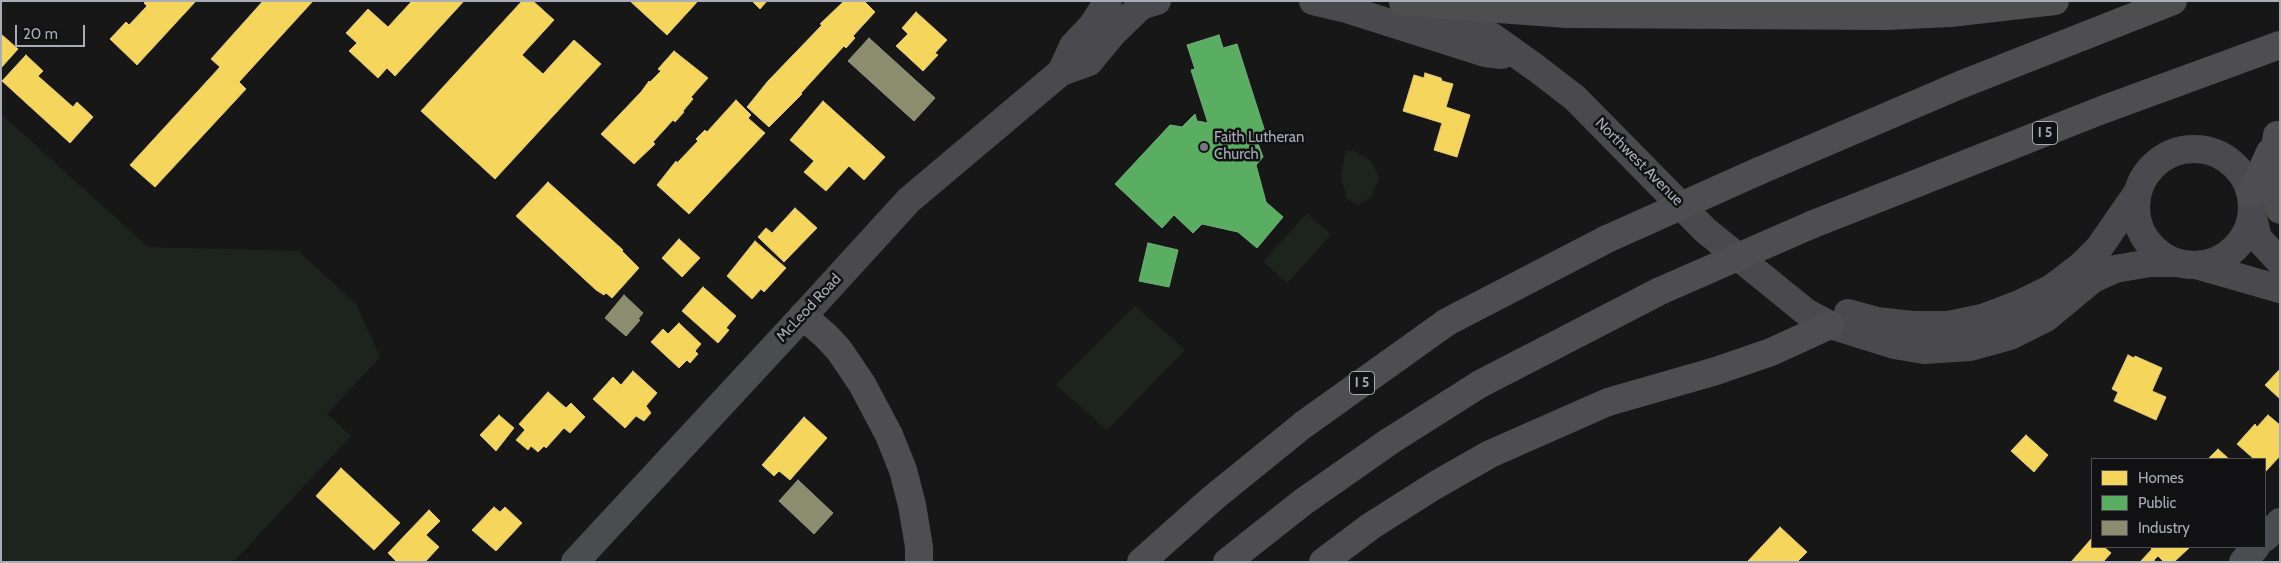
<!DOCTYPE html>
<html>
<head>
<meta charset="utf-8">
<style>
  body { margin:0 }
  #map { position:relative; width:2281px; height:563px; overflow:hidden; background:#171717; font-family:Cabin,sans-serif }
  canvas { display:block }
  .frame { position:absolute; inset:0; border:2px solid #a8adb8; pointer-events:none }
  .legend { position:absolute; left:2091px; top:458px; width:175px; height:90px; box-sizing:border-box; background:#111113; border:1px solid #4d4f55; margin:0; padding:6px 9px; list-style:none; font-size:15px; color:#a8adb8 }
  .legend li { display:flex; align-items:center; gap:10px; height:25px }
  .legend b { width:25px; border:1px solid #4d4f55 }
  .scale { position:absolute; left:15px; top:25px; width:70px; height:22px; box-sizing:border-box; border:2px solid #a8adb8; border-top:0; padding-left:6px; font-size:15px; line-height:18px; white-space:nowrap; color:#a8adb8; -webkit-text-stroke:4px #111113; paint-order:stroke }
</style>
</head>
<body>
<div id="map">
<canvas width="2281" height="563"></canvas>
<div class="frame"></div>
<ul class="legend">
<li><b style="height:14px;background:#f6d55c"></b>Homes</li>
<li><b style="height:14px;background:#5aae61"></b>Public</li>
<li><b style="height:14px;background:#8c8c6e"></b>Industry</li>
</ul>
<div class="scale">20 m</div>
</div>
<script>
const c = document.querySelector('canvas').getContext('2d');
c.lineJoin = 'round';
function fill(path, color) { c.fillStyle = color; c.fill(path, 'evenodd'); }
const toPath = rows => new Path2D(rows.map(r => 'M' + r).join(''));
function strokePath(path, color, width, dash) { c.strokeStyle = color; c.lineWidth = width; c.lineCap = dash ? 'butt' : 'round'; c.setLineDash(dash || []); c.stroke(path); }
function write(font, color, halo, rows, align = 'center') {
  c.font = font + ' Cabin,sans-serif'; c.lineWidth = 5; c.setLineDash([]); c.textBaseline = 'middle'; c.strokeStyle = halo; c.fillStyle = color; for (const [text, x, y, turn = 0] of rows) {
    c.save(); c.translate(x, y); c.rotate((+turn || 0) * Math.PI / 180); c.textAlign = isNaN(turn) ? turn : align; if (halo) c.strokeText(text, 0, 0); c.fillText(text, 0, 0); c.restore();
  }
}
fill(toPath([
  [1,114,148,247,298,251,356,304,380,357,327,414,351,436,233,562,1,562],
  [1346,150,1354,151,1370,160,1376,170,1379,179,1371,197,1358,205,1346,198,1341,175],
  [1307,213,1331,235,1287,283,1263,262],
  [1135,306,1185,350,1107,430,1056,385]
]), '#1d241e');
const homes = toPath([
  [146,1,196,1,137,65,110,39,126,22,129,25,147,6,144,3,146,1],
  [263,1,313,1,239,82,246,89,155,187,130,165,220,67,211,59,263,1],
  [412,1,464,1,395,76,387,68,378,78,349,51,357,43,346,33,368,9,388,27,412,1],
  [522,1,533,1,554,20,522,55,543,74,574,40,601,64,495,179,421,111,522,1],
  [630,1,698,1,667,35,630,1],
  [752,1,767,1,760,9,752,1],
  [844,1,864,1,875,12,853,36,855,38,846,48,844,46,801,93,802,94,769,127,747,107,768,81,822,25,820,24,844,1],
  [916,12,947,40,935,53,938,55,923,71,896,46,908,34,902,28,916,12],
  [1,34,18,49,1,68,1,34],
  [674,51,708,78,691,97,693,99,683,111,684,112,675,122,673,120,653,142,655,144,634,164,601,134,641,92,649,81,650,82,661,71,658,69,674,51],
  [26,55,43,71,38,76,73,107,77,102,93,117,70,143,2,81,26,55],
  [1425,73,1441,78,1442,81,1453,84,1446,107,1470,115,1457,157,1434,150,1442,123,1403,111,1414,75,1424,78,1425,73],
  [736,100,751,115,748,118,765,133,689,214,657,185,676,161,677,163,698,141,696,139,705,130,707,132,736,100],
  [823,101,885,157,864,180,849,166,826,191,804,172,814,161,790,140,823,101],
  [548,182,623,250,622,251,639,268,612,298,606,293,604,295,596,290,516,216,548,182],
  [795,208,817,228,784,262,758,237,766,228,772,233,795,208],
  [679,239,700,258,682,277,662,258,679,239],
  [755,241,786,268,764,292,761,289,752,299,727,276,755,241],
  [703,287,736,316,726,328,729,330,718,343,682,311,703,287],
  [679,323,701,344,695,351,698,354,690,363,687,360,679,368,651,342,663,329,668,334,679,323],
  [2128,355,2134,358,2135,356,2162,368,2152,391,2166,397,2156,420,2114,401,2118,392,2112,389,2128,355],
  [2280,369,2280,399,2265,385,2280,369],
  [633,371,657,393,646,406,651,413,644,421,636,416,625,428,593,399,613,377,621,385,633,371],
  [548,392,566,408,571,403,585,417,570,433,564,428,546,448,544,446,538,452,531,446,528,450,516,440,525,430,519,424,548,392],
  [499,415,514,428,496,451,480,435,499,415],
  [2268,415,2280,425,2280,456,2266,471,2265,459,2254,459,2237,444,2255,424,2257,427,2268,415],
  [804,417,827,438,790,480,779,471,774,476,762,465,804,417],
  [2026,435,2048,455,2034,472,2011,451,2026,435],
  [2218,449,2229,459,2208,459,2218,449],
  [341,468,400,523,374,550,316,496,341,468],
  [494,507,500,512,505,507,522,523,496,551,472,530,494,507],
  [429,510,440,521,426,535,439,547,425,562,397,562,388,553,429,510],
  [1780,527,1807,552,1797,562,1747,562,1780,527],
  [2092,538,2092,547,2104,547,2111,553,2103,562,2071,562,2092,538],
  [2150,547,2190,547,2174,562,2164,562,2158,556,2154,560,2155,562,2140,562,2152,549,2150,547]
]);
fill(homes, '#f6d55c');
strokePath(homes, '#dfc978', 1);
const public = toPath([
  [1219,35,1223,48,1237,44,1266,135,1256,138,1263,157,1256,165,1266,202,1283,217,1257,248,1238,232,1202,224,1193,233,1174,215,1162,228,1115,184,1170,125,1182,127,1195,114,1197,121,1208,123,1191,70,1195,69,1187,45,1219,35],
  [1148,243,1178,250,1169,287,1139,281,1148,243]
]);
fill(public, '#5aae61');
strokePath(public, '#71ae7b', 1);
const industry = toPath([
  [869,38,935,98,914,121,848,61,869,38],
  [624,295,643,313,638,319,640,320,626,336,605,318,624,295],
  [798,480,833,513,814,534,779,501,798,480]
]);
fill(industry, '#8c8c6e');
strokePath(industry, '#949684', 1);
strokePath(toPath([
  [2265,538,2280,522],
  [575,562,803,316],
  [2243,562,2256,547]
]), '#4b4c50', 28);
strokePath(toPath([
  [1313,1,1343,8,1485,53,1502,55],
  [1414,6,1491,36,1536,68,1575,98,1705,230,1806,312,1830,325,1894,345,1924,350,1970,347,2010,336,2046,318,2093,279,2115,269,2150,263,2178,263],
  [1061,72,1073,46,1092,26,1108,1],
  '2136 207a58 58 0 1 1 116 0a58 58 0 1 1-116 0Z',
  [2252,213,2258,238,2280,262],
  [2196,265,2280,289],
  [1848,313,1877,321,1912,325,1948,325,1982,318,2019,304,2052,288,2081,266,2099,248,2137,193],
  [803,316,909,200,1061,72,1089,62,1112,34,1141,6,1157,1]
]), '#4a4a4e', 28);
strokePath(toPath([
  [1403,2,1567,14,1886,16,1950,13,2055,1],
  [2277,135,2273,165,2274,184,2280,210],
  [1759,171,1960,85,2173,1],
  [2251,194,2270,152],
  [1811,225,2102,110,2280,45],
  [803,316,826,336,839,350,862,384,889,435,903,470,912,505,919,547,919,562],
  [1141,562,1213,498,1303,425,1447,322,1607,239],
  [1227,562,1303,502,1390,441,1480,384,1660,291],
  [1323,562,1371,526,1434,486,1490,454,1608,402,1716,371,1771,352,1830,325]
]), '#4e4e51', 28);
strokePath(toPath([
  [1607,239,1759,171],
  [1660,291,1811,225]
]), '#4e4e51', 28);
for (const [x, y, r, color] of [
  [1204,147,5,"#757880"]
]) { const dot = new Path2D(); dot.arc(x, y, r, 0, 2 * Math.PI); c.fillStyle = color; c.fill(dot); strokePath(dot, '#111113', 2); }
for (const [x, y, w] of [
  [2045,133,25],
  [1362,383,25]
]) { const box = new Path2D(); box.roundRect(x - w / 2, y - 11.5, w, 23, 4); c.fillStyle = '#111113'; c.fill(box); strokePath(box, '#a8adb8', 1); }
write('bold 14px', '#a8adb8', null, [
  ["I 5",2045,133],
  ["I 5",1362,383]
]);
write('15px', '#a8adb8', '#111113', [
  ["Faith Lutheran",1214,138],
  ["Church",1214,155]
], 'left');
write('15px', '#a8adb8', '#111113', [
  ["Northwest Avenue",1639,162,45],
  ["McLeod Road",809,308,-47]
]);
</script>
</body>
</html>
